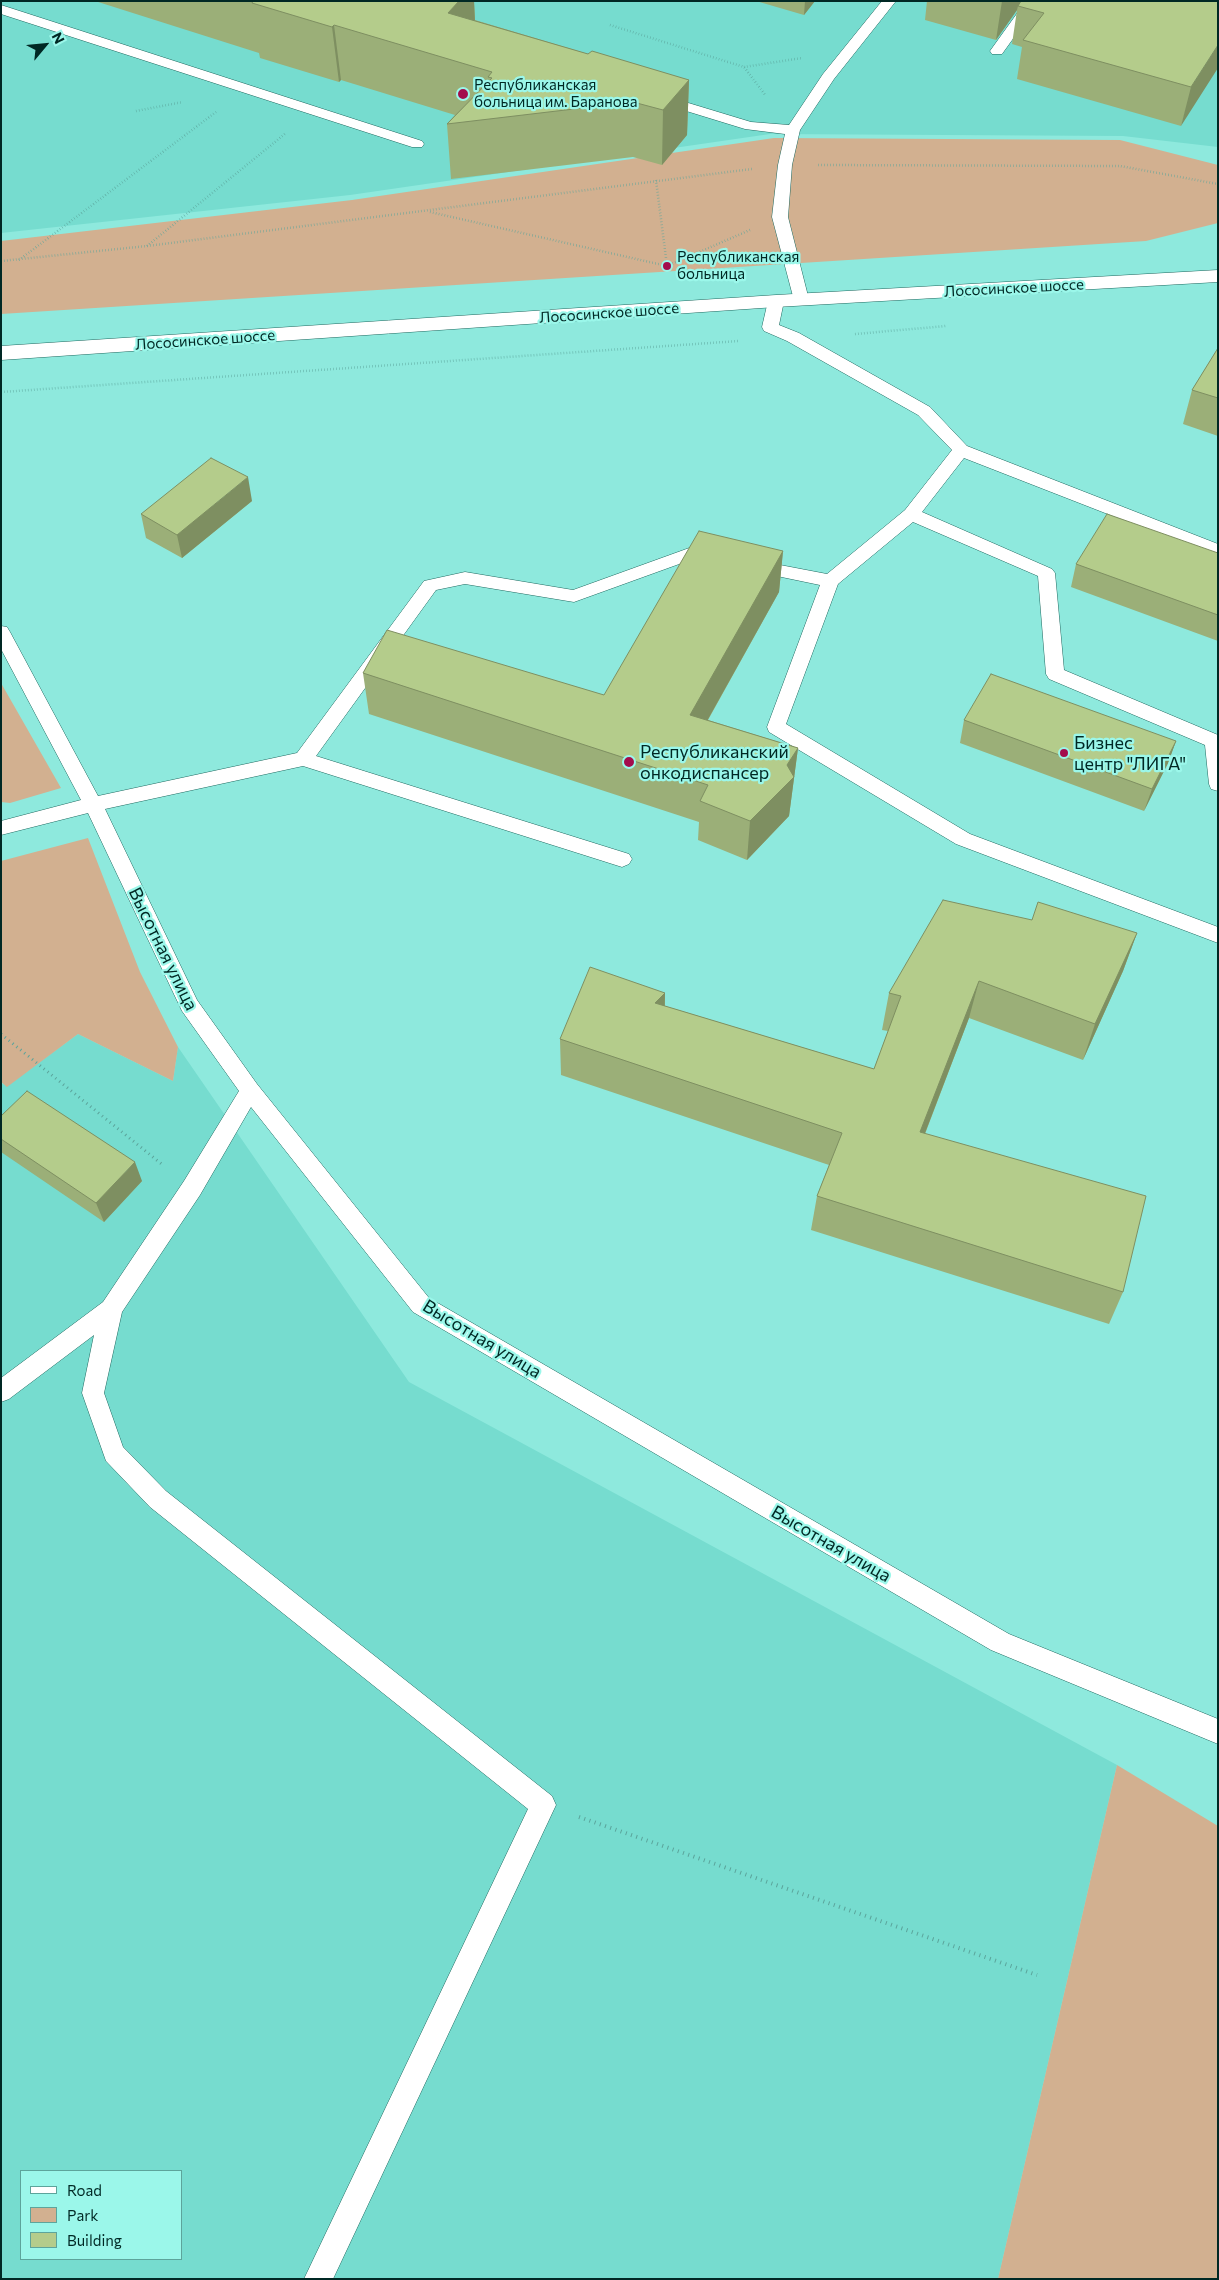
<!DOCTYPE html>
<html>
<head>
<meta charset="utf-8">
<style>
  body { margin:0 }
  #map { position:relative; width:1219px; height:2280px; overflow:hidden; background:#8ee9dd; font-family:Commissioner,sans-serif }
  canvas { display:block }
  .frame { position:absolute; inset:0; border:2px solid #002824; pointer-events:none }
  .legend { position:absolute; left:20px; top:2170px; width:162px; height:90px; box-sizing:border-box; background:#9bf7ea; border:1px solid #5da49b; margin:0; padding:6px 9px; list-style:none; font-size:15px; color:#002824 }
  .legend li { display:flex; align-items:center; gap:10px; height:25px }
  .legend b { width:25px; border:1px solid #5da49b }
  .north { position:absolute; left:20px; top:20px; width:50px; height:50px; -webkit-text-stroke:4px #9bf7ea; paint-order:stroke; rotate:62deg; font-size:14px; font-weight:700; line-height:20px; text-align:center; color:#002824 }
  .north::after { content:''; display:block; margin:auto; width:18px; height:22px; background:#002824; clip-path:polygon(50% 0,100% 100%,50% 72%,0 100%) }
</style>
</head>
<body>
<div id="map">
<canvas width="1219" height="2280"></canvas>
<div class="frame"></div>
<ul class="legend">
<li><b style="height:6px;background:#fff"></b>Road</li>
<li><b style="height:14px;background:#d2b090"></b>Park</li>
<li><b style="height:14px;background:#b4cc8b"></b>Building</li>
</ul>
<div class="north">N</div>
</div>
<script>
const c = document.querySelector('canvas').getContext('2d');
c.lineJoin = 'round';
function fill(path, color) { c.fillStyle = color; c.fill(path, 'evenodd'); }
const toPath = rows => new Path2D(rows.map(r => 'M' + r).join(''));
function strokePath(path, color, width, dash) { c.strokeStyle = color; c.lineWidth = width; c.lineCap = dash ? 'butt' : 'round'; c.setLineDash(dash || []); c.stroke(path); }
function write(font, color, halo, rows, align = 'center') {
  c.font = font + ' Commissioner,sans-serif'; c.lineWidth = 4.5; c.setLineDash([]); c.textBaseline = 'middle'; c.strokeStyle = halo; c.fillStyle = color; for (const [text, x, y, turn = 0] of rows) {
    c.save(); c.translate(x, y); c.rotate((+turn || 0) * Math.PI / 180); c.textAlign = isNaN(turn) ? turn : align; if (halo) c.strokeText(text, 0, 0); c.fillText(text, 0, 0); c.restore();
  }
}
fill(toPath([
  [1,1,1218,1,1218,147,1123,136,770,134,350,195,1,233],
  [78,1034,173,1081,178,1047,409,1382,1117,1765,998,2279,1,2279,1,1083,7,1086],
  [21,2171,181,2171,181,2259,21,2259]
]), '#76dccf');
fill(toPath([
  [774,138,1120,140,1218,165,1218,223,1146,241,1,314,1,241,352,200],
  [1,683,61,788,10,803,1,802],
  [88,838,140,972,178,1047,173,1081,78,1034,7,1087,1,1082,1,861],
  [1117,1765,1218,1826,1218,2279,998,2279]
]), '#d2b090');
const lane = toPath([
  [882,1,896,1,834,79,800,130,792,165,788,217,809,300,807,304,801,305,795,304,772,217,778,165,785,134,745,129,657,102,655,99,662,95,751,122,789,125,823,74,882,1],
  [1026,1,1040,1,1002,54,992,54,990,51,1026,1],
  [1,5,422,141,424,144,422,147,412,147,1,14,1,5],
  [776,296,782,297,784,301,779,325,799,333,930,407,967,446,1218,544,1218,557,964,458,922,512,1052,569,1055,573,1064,670,1218,735,1218,791,1211,789,1209,784,1205,745,1049,679,1046,674,1038,576,913,522,838,584,786,724,970,834,1218,927,1218,943,956,844,769,732,767,727,820,585,748,570,745,566,748,562,754,560,827,574,905,510,952,450,918,415,787,341,764,331,762,327,768,301,770,297,776,296],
  [692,547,718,553,721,557,718,561,712,563,693,559,574,602,465,584,436,590,316,756,629,854,632,859,629,864,622,867,303,766,105,809,197,1000,257,1084,429,1298,1009,1634,1218,1719,1218,1744,991,1650,413,1312,251,1107,200,1195,122,1312,104,1393,123,1447,166,1491,552,1796,556,1805,333,2279,304,2279,528,1809,150,1507,106,1461,82,1393,94,1335,9,1399,1,1402,1,1378,103,1302,184,1181,239,1091,182,1011,88,813,1,835,1,821,81,800,1,649,1,626,7,627,10,632,98,796,297,753,424,581,465,572,573,590,692,547]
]);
const secondary = toPath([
  [1218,270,1218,282,776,307,1,360,1,346,776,295,1218,270]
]);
strokePath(lane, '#206960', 1);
strokePath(secondary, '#206960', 1);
strokePath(toPath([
  [610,25,744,67,766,96],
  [744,67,802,58],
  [136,111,183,102],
  [818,165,1120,166,1218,184],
  [656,180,667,266],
  [430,212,667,266,750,230],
  [147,246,286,133],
  [19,260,216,112],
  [1,261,147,246,752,169],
  [855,334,946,326],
  [1,392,739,341]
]), '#5ba49b', 2.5, [0.5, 2.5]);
strokePath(toPath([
  [1,1034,164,1166]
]), '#5ba49b', 3, [1, 4]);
strokePath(toPath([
  [579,1817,1037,1975]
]), '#5ba49b', 4, [1, 4.5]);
fill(lane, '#fff');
fill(secondary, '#fff');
fill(toPath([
  [95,1,474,1,475,20,588,54,689,80,687,135,662,165,633,157,451,179,447,124,455,115,341,80,339,82,260,58,259,53],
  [756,1,815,1,804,15],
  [927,1,1218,1,1181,126,1017,79,1022,47,1012,44,1017,10,996,40,925,20],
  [1218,348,1218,436,1183,424,1192,390],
  [252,501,182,558,146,538,141,514],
  [783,551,779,592,708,720,798,748,789,816,747,860,698,840,699,822,369,714,363,673,604,695],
  [1218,553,1218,641,1071,587,1076,564],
  [964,720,1176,741,1168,763,1144,811,960,743],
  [1032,920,1137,933,1123,971,1083,1060,969,1018,925,1134,1123,1292,1109,1324,811,1230,817,1196,829,1165,561,1075,560,1039,665,993,665,1006,874,1069,888,1031,882,1030,889,993],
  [1,1116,142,1181,104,1222,1,1152]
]), '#9baf78');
fill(toPath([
  [459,1,474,1,476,43,448,13],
  [805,1,815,1,804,15],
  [1002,1,1024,1,1018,6,1017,10,996,40],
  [334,25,341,80,339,82,332,27],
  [1218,45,1218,68,1181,126,1191,87],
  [689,80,687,135,662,165,663,110],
  [248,477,252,501,182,558,177,535],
  [783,551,779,592,688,755,690,715],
  [1176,741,1168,763,1144,811,1152,789],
  [798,748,789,816,747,860,750,821],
  [1137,933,1123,971,1083,1060,1095,1024],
  [979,981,969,1018,912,1167,920,1132],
  [665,993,664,1030,655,1003],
  [135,1162,142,1181,104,1222,96,1203]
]), '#7e8f61');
const building = toPath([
  [253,1,459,1,448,13,588,54,592,51,689,80,663,110,633,102,447,124,492,78,488,77,492,72,334,25,332,27,252,3,253,1],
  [1021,1,1218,1,1218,45,1191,87,1023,40,1044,13,1018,6,1021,1],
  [1218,348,1218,398,1192,390,1218,348],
  [211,458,248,477,177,535,141,514,211,458],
  [1107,514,1218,553,1218,615,1076,564,1107,514],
  [699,531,783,551,690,715,798,748,787,765,794,777,750,821,700,801,708,785,363,673,387,630,604,695,699,531],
  [991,674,1176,741,1152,789,964,720,991,674],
  [943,900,1032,920,1038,902,1137,933,1095,1024,979,981,920,1132,1146,1196,1123,1292,817,1196,842,1133,560,1039,590,967,665,993,655,1003,874,1069,901,996,889,993,943,900],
  [27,1091,135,1162,96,1203,1,1139,1,1116,27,1091]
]);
fill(building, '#b4cc8b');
strokePath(building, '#7e8f61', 1);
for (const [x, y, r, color] of [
  [463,94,6,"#a30d4c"],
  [667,266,5,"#a30d4c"],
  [1064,753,5,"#a30d4c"],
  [629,762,6,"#a30d4c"]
]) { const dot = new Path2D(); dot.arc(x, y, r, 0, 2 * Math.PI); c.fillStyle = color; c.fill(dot); strokePath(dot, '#9bf7ea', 2); }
write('15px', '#002824', '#9bf7ea', [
  ["Республиканская",474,85],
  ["больница им. Баранова",474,102],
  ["Республиканская",677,257],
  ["больница",677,274]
], 'left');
write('15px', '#002824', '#9bf7ea', [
  ["Лососинское шоссе",1014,288,-3],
  ["Лососинское шоссе",609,313,-4],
  ["Лососинское шоссе",205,340,-4]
]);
write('18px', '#002824', '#9bf7ea', [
  ["Бизнес",1074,743],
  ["центр \"ЛИГА\"",1074,764],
  ["Республиканский",640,752],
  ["онкодиспансер",640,773]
], 'left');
write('18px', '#002824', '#9bf7ea', [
  ["Высотная улица",163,949,64],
  ["Высотная улица",482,1339,31],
  ["Высотная улица",831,1544,30]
]);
</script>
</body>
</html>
